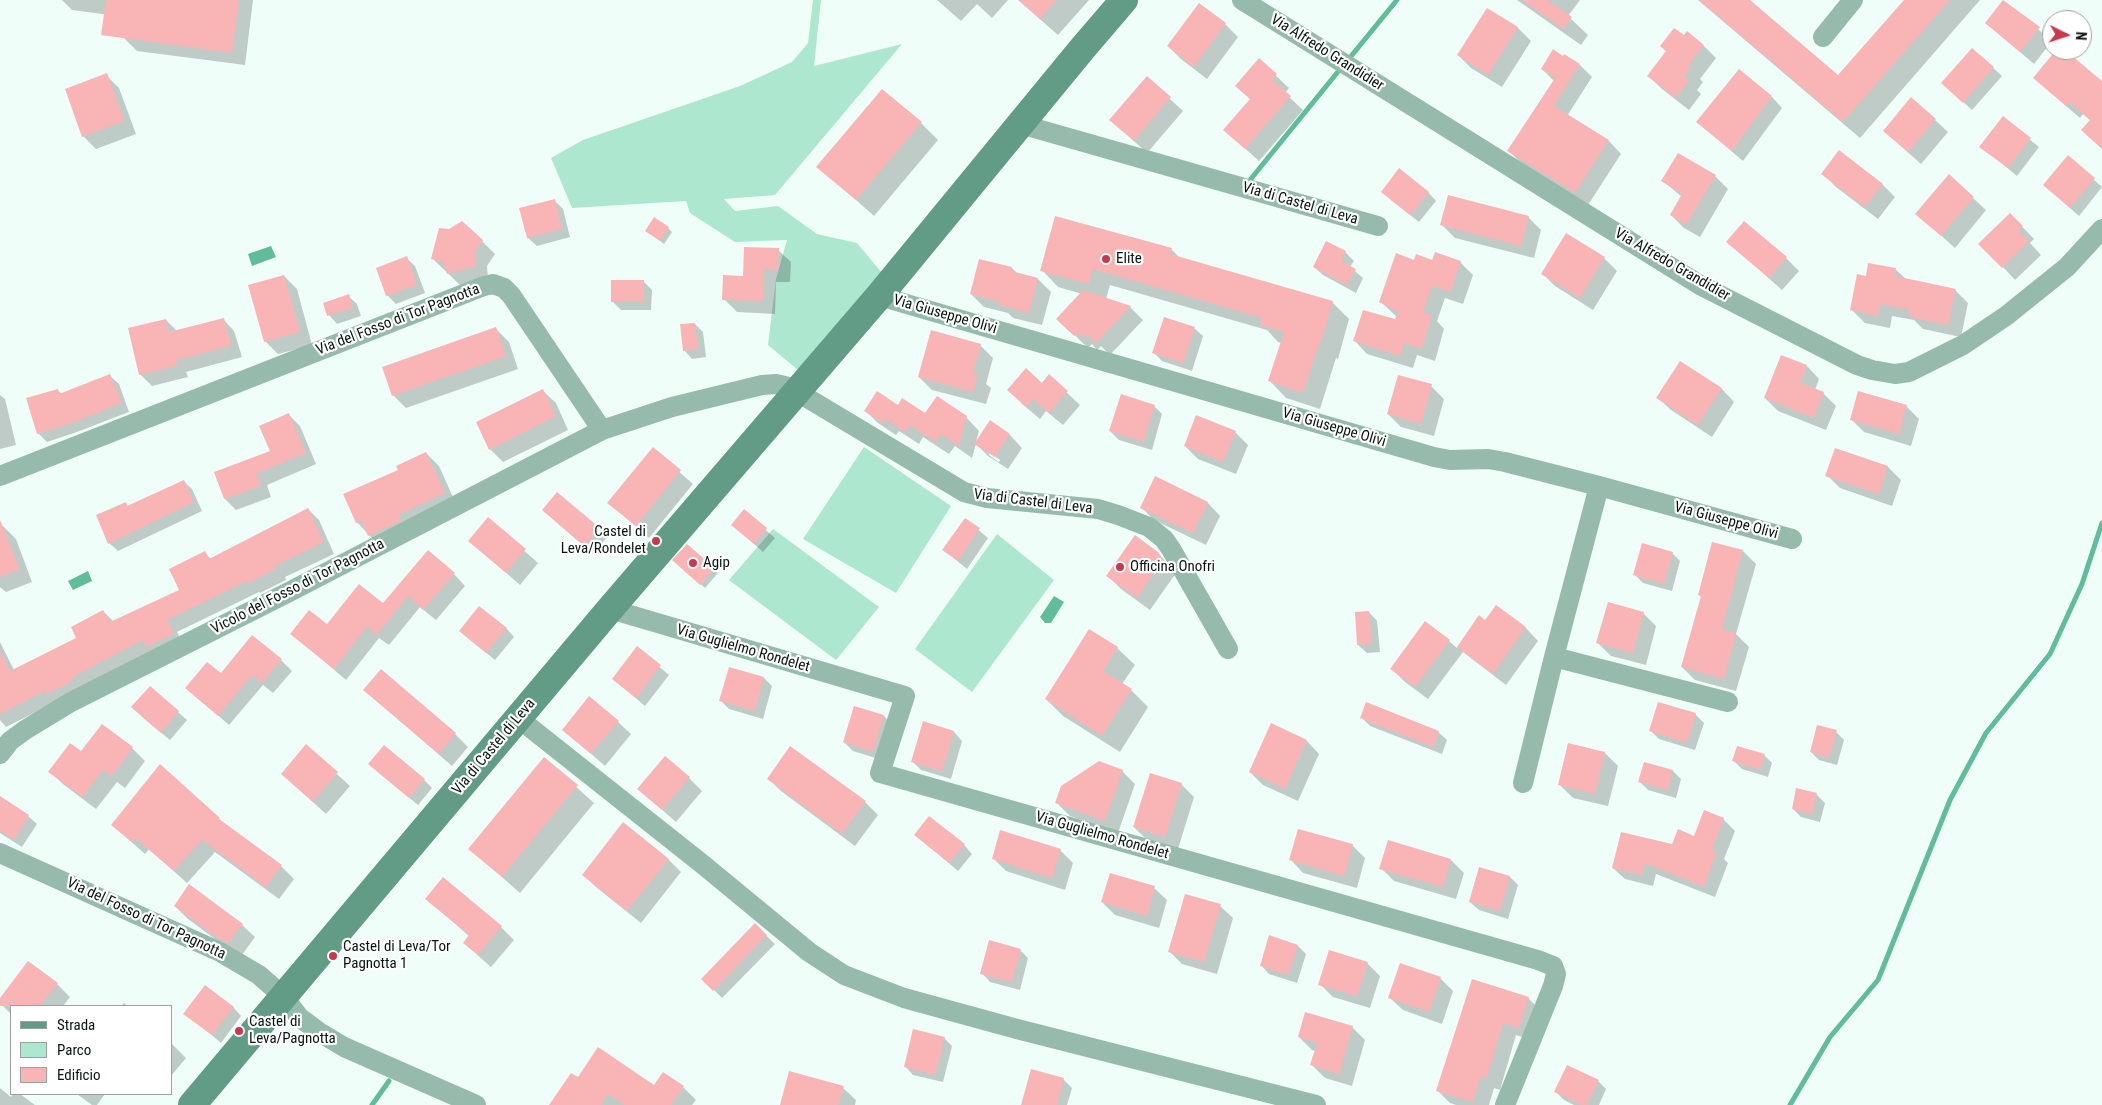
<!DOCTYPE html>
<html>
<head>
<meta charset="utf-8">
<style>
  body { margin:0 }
  #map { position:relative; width:2102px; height:1105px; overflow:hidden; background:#effef8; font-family:"Roboto Condensed",sans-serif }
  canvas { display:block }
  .legend { position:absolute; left:10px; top:1005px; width:162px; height:90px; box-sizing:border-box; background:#fff; border:1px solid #9ca19f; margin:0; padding:6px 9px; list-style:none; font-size:15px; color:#07140f }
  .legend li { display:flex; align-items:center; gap:10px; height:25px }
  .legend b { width:25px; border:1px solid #9ca19f }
  .north { position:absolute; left:2042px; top:10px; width:50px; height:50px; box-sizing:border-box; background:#fff; border:1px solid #9ca19f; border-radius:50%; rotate:94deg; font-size:14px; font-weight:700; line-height:20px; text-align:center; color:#07140f }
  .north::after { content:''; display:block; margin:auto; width:18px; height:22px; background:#c9394e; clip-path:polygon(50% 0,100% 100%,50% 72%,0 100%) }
</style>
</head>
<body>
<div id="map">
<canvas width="2102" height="1105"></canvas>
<ul class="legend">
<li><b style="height:6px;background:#639c86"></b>Strada</li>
<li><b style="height:14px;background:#aee7d0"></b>Parco</li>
<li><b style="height:14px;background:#f9b4b6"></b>Edificio</li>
</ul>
<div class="north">N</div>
</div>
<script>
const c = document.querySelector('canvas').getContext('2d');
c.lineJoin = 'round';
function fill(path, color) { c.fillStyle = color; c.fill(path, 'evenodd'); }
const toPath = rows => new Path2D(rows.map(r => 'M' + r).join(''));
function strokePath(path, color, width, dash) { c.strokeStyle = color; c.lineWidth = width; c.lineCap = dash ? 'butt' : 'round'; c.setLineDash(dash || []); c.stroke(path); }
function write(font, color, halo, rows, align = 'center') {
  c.font = font + ' "Roboto Condensed",sans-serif'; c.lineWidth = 4.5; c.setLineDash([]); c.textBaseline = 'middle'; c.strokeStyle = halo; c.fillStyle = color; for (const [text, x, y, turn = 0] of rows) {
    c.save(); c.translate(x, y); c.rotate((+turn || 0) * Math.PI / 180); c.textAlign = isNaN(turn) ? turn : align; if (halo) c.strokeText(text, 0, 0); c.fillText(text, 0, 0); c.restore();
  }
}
fill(toPath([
  [813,0,821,0,814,66,902,44,775,195,724,199,735,211,778,206,817,234,857,243,882,273,798,370,768,345,776,279,787,240,735,242,690,213,686,201,572,208,551,158,583,140,740,86,792,62,808,43],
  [864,447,951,506,896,593,803,539],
  [773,529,879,607,836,660,729,580],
  [997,534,1054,580,972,692,915,649]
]), '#aee7d0');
fill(toPath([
  [271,246,276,257,252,266,248,254],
  [88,571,92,581,73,590,68,581],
  [1054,596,1064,602,1051,623,1045,623,1040,617]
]), '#60bc9b');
fill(toPath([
  [62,0,119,0,117,16,72,10],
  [131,0,253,0,245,65,137,51,124,38],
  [937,0,1008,0,992,18,977,4,961,21],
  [1018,0,1089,0,1058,35],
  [1517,0,1580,0,1568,16,1588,35,1581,45],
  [1698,0,1748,0,1839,77,1905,0,1980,0,1860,138],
  [2004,1,2052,41,2034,64,1986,23],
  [1199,5,1225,24,1238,37,1207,79,1181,59,1168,46],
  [1487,9,1518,28,1531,41,1502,87,1471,68,1458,55],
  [1684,37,1703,45,1716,58,1700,79,1703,82,1697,90,1701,94,1689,110,1662,89,1649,76],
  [1972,49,2002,76,1972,110,1951,91],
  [2058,50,2063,50,2102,84,2102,149,2083,130,2091,121,2083,114,2080,118,2034,78],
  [1565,55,1580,65,1592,77,1567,116,1609,141,1621,154,1588,205,1521,163,1509,151,1554,81,1542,69],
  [1259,60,1289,88,1285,93,1303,110,1259,161,1238,142,1251,100],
  [106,75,119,88,136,134,96,149,83,136],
  [1147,78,1183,111,1147,153,1111,120],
  [1772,97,1782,108,1743,161,1697,122],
  [2003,118,2039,147,2017,176,1981,146],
  [1935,120,1948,132,1921,164,1884,131],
  [921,123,938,140,874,216,818,166],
  [2068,157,2102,187,2079,216,2053,193],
  [1823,174,1882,184,1895,197,1878,219,1836,187],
  [1715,176,1728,189,1700,237,1684,228,1671,215,1682,197,1663,181],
  [1949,176,1986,210,1955,248,1917,214],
  [1428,192,1436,201,1419,222,1391,200],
  [554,200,563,209,570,237,537,246,528,238,521,209],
  [2010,214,2034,239,2030,243,2041,255,2015,280,2003,267],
  [1528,217,1541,230,1534,258,1455,238,1442,225],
  [668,228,672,232,664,244,647,231],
  [482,241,495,254,487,266,488,279,461,286,433,259],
  [1728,242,1786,258,1799,271,1782,290],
  [1171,249,1181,259,1332,302,1349,319,1338,359,1336,358,1320,409,1286,398,1270,381,1282,343,1278,342,1267,330,1110,285,1106,299,1130,307,1143,320,1110,355,1101,346,1097,350,1092,344,1088,348,1058,319,1082,294,1058,287,1042,270],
  [778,250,791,262,790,282,776,282,775,314,737,312,724,299,744,277],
  [1345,252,1354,261,1350,267,1363,278,1356,293,1323,275,1314,267],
  [406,258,415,266,425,293,396,304,387,295],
  [1604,258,1617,271,1593,310,1555,286,1543,274],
  [1415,261,1460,262,1473,275,1463,304,1445,298,1437,321,1444,329,1435,361,1417,355,1413,368,1367,354,1355,341,1396,320,1397,317,1381,302],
  [1012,268,1017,273,1038,279,1051,292,1042,325,1013,318,1008,313,984,307,971,294],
  [1896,270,1906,279,1955,290,1968,303,1961,337,1923,329,1914,320,1892,316,1890,328,1865,323,1852,310,1867,277],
  [284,276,297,289,312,345,278,354,265,341],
  [643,281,652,290,651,310,621,310,612,301],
  [348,296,357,304,361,316,337,324,329,315],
  [223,319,234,331,242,357,186,372,188,377,152,386,140,374,166,320,177,331],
  [695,324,703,332,706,357,692,359,684,350],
  [1194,328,1203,336,1192,371,1162,361,1154,353],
  [496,329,509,342,518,369,406,408,393,395],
  [980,345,993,358,986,384,991,388,986,404,932,390,919,377],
  [1680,363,1722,389,1734,402,1712,437,1671,410,1658,398],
  [1807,366,1819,379,1815,390,1823,393,1836,406,1826,430,1778,411,1765,398],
  [110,376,119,384,129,412,77,432,47,442,38,433,57,390,62,394],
  [1049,376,1080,405,1063,425,1046,411,1040,419,1021,403],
  [1431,386,1444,399,1434,436,1401,427,1388,414],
  [543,391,556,403,568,430,503,462,490,449],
  [0,395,5,399,16,445,0,449],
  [898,406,925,415,966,417,979,431,976,442,990,422,1010,435,1022,448,1008,469,988,456,976,444,972,458,955,446,949,454,923,437,919,444,899,431,896,435,878,423,865,410],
  [989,452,1000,460,999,462,989,455],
  [1154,406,1162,414,1152,450,1119,440,1110,431],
  [1906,406,1919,419,1911,446,1864,432,1851,419],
  [289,415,300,426,316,464,267,485,271,497,236,510,225,499,216,473,271,452],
  [1235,432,1248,445,1236,474,1198,459,1185,446],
  [653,449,693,484,649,538,609,503],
  [1836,449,1888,467,1901,480,1892,506,1840,488,1827,475],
  [426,453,439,466,457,506,382,549,357,522,399,470],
  [183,481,192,489,202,511,118,551,109,543,125,503,128,507],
  [1208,503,1220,516,1206,545,1154,520,1142,508],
  [308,509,319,520,334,554,285,577,286,580,260,593,259,592,177,632,184,646,56,702,6,727,0,720,0,642,14,670,78,638,103,611,114,622,181,590,205,553,212,560],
  [744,511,775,538,763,552,733,525],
  [552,518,599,529,607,537,593,554],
  [488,519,538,563,520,585,470,541],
  [965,519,988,538,967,569,944,550],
  [3,526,16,539,32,582,6,592,0,587,0,527],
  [687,545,718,573,705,588,678,564],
  [1743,551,1756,564,1736,634,1749,647,1736,691,1695,680,1682,667,1702,598,1699,595],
  [1158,553,1176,573,1150,610,1121,589,1108,576],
  [1672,553,1680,561,1672,591,1643,583,1635,575],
  [454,574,465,586,436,620,420,607,389,645,379,638,346,680,292,634,328,626,383,605],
  [1496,607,1526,628,1538,641,1506,685,1463,652,1428,699,1405,682,1392,669,1449,641,1457,648,1480,617,1485,621],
  [1369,612,1377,621,1380,652,1367,653,1358,645],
  [1643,613,1656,626,1646,665,1611,656,1598,643],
  [506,628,514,637,495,660,469,639],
  [1090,630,1117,648,1135,665,1122,684,1131,690,1148,707,1120,752,1063,716,1046,699],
  [637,648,669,675,645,706,613,679],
  [281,660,292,671,273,693,263,685,229,725,187,688,221,675],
  [730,668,764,678,772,686,763,719,729,709,721,701],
  [150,687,187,720,170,740,141,716],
  [378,702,455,734,468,747,452,766],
  [1695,714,1704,723,1695,750,1659,739,1651,731],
  [884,716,892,725,882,760,853,751,844,742],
  [1362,718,1438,732,1447,740,1442,754,1370,726],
  [618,722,631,734,605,766,564,730],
  [924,723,954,732,962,741,951,779,921,770,912,761],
  [1836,732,1844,740,1837,765,1819,760,1811,752],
  [1307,741,1319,754,1298,801,1263,785,1250,772],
  [306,746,350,786,326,814,282,774],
  [132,748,145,761,125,788,117,782,96,809,63,784,50,772,81,753],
  [791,748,865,802,878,815,855,846,781,791,768,778],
  [1605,753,1618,766,1608,806,1573,798,1560,785],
  [1764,755,1772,763,1768,777,1742,769,1734,761],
  [545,759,594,803,520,893,470,849],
  [160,766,229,828,281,866,294,879,279,899,215,852,187,883,149,849,145,854,112,825],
  [1122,771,1135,784,1118,833,1070,816,1057,803],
  [1673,771,1681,779,1676,798,1648,790,1640,782],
  [378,772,424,780,432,788,418,805],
  [689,778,702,791,676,822,652,801],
  [1181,784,1194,797,1178,849,1147,840,1134,827],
  [1816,794,1825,803,1820,822,1801,817,1793,809],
  [0,798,28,816,37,824,22,847,0,833],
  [1723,819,1735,831,1724,859,1728,863,1715,897,1656,874,1653,886,1625,879,1613,868,1695,837],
  [916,835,964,845,972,854,958,871],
  [1389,842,1451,860,1464,873,1456,899,1394,881,1381,868],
  [1352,845,1365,858,1357,888,1303,873,1291,860],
  [1060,850,1073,863,1065,890,1006,871,993,858],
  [668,859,681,872,641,923,596,887,583,874],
  [1480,868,1510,877,1518,885,1508,919,1479,910,1470,902],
  [1154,888,1167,900,1159,928,1115,915,1102,902],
  [427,899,501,927,514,940,491,967,464,943,470,937],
  [175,906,242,925,255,937,242,955,230,950,188,919],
  [1220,906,1233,918,1217,974,1182,964,1169,951],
  [755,925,775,944,722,998,703,979],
  [1298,946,1306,954,1297,983,1269,974,1261,965],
  [1020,950,1028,958,1020,990,990,982,982,973],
  [29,963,57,984,70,997,63,1006,11,1006,11,1014,0,1003,0,1000],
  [1367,963,1380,976,1370,1008,1333,997,1320,984],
  [1440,978,1453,991,1442,1024,1403,1010,1390,998],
  [1472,981,1528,998,1541,1011,1532,1040,1516,1035,1500,1090,1494,1088,1489,1105,1456,1105,1450,1103,1437,1090],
  [124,1003,128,1006,121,1006],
  [233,1007,241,1016,221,1043,185,1013],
  [1352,1027,1365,1040,1352,1086,1325,1078,1312,1065,1316,1051,1312,1050,1299,1037],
  [944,1038,952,1046,943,1082,913,1075,905,1066],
  [171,1043,186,1058,171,1076],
  [578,1078,654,1087,683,1087,696,1100,692,1105,551,1105],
  [1063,1079,1072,1088,1067,1105,1024,1105],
  [1598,1081,1606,1089,1599,1105,1574,1105,1564,1100,1556,1092],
  [0,1088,11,1097,13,1094,20,1094,35,1105,0,1105],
  [843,1088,856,1100,855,1105,781,1105],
  [77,1094,105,1094,97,1105,92,1105]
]), '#0003');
strokePath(toPath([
  [1348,60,1397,0],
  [1250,180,1341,68],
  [372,1105,389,1081],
  [1790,1105,1830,1037,1878,980,1950,800,1986,733,2050,654,2082,584,2102,523]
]), '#60bc9b', 5);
fill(toPath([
  [106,0,239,0,232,53,101,35],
  [1019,0,1057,0,1040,19],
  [1522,0,1547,0,1572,17,1563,29],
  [1699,0,1750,0,1838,75,1904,0,1950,0,1843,122],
  [2003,0,2040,27,2020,52,1985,23],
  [1199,3,1226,23,1194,67,1167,46],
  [1487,8,1518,27,1488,75,1457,55],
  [1674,28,1684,35,1687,31,1704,45,1688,66,1691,68,1684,77,1689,80,1676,98,1647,76,1666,51,1660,46],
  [1972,48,1994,67,1963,103,1941,83],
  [1553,49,1563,56,1564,54,1580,64,1554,106,1609,140,1575,193,1507,151,1555,78,1541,69],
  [2056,50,2065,50,2102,81,2102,149,2081,130,2090,120,2070,102,2066,106,2033,78],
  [1259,58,1277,74,1272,80,1291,96,1245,149,1223,130,1250,99,1235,86],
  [1739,69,1772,96,1732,151,1696,122],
  [107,73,124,121,82,137,65,89],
  [1147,76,1171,97,1134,141,1109,120],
  [882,89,922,122,856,200,816,167],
  [1911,97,1936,119,1908,152,1883,131],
  [2003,116,2031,138,2008,168,1979,147],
  [1839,150,1883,184,1865,207,1821,174],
  [1678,153,1716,175,1686,225,1670,215,1682,194,1661,181],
  [2068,155,2095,178,2070,208,2043,185],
  [1399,168,1429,192,1410,215,1381,192],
  [1949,174,1974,197,1941,236,1915,214],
  [1448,195,1529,216,1521,246,1440,225],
  [555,199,562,229,527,238,519,208],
  [2010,213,2023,226,2018,230,2029,241,2002,268,1978,244],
  [1055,216,1172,248,1170,254,1333,301,1321,343,1320,342,1303,393,1268,381,1284,332,1260,325,1262,318,1093,269,1089,284,1040,271],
  [654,217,669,227,660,241,645,231],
  [462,221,483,240,475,252,476,266,447,274,443,262,431,259,439,228,449,229],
  [1744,221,1787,257,1769,278,1726,242],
  [1566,233,1605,257,1580,298,1541,274],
  [1326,241,1346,251,1341,261,1356,269,1347,285,1313,267],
  [744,247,779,248,778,270,764,269,763,301,722,300,723,275,743,276],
  [1435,252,1461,261,1450,292,1432,286,1423,312,1432,315,1422,349,1404,343,1400,356,1353,341,1363,310,1395,319,1398,312,1379,302,1396,253,1414,260,1416,254,1432,260],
  [407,256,417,285,386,296,376,268],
  [979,259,1012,267,1011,271,1038,278,1029,313,999,305,1000,302,970,294],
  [1868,263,1896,268,1895,276,1956,289,1948,325,1909,317,1910,310,1880,304,1878,316,1850,310,1857,274,1866,276],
  [284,275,300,332,264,342,248,285],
  [611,280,644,280,644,302,611,302],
  [1083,290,1131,306,1096,343,1087,334,1084,338,1078,333,1074,336,1056,319],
  [349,294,353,308,327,316,323,303],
  [1164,317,1195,327,1183,363,1152,353],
  [224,318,231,346,176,360,177,366,139,375,128,328,166,319,169,332],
  [695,323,698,349,683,351,680,324],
  [496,327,506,356,392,396,382,367],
  [931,330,981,344,973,373,978,374,973,392,918,377],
  [1781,355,1807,365,1800,383,1824,392,1814,418,1764,398],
  [1680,361,1722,388,1698,425,1656,398],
  [1026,368,1042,383,1049,374,1068,391,1049,413,1033,399,1026,407,1007,390],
  [110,374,122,403,69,424,37,434,26,398,58,389,59,394],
  [1398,375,1432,384,1421,424,1387,414],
  [543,389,556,416,489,450,476,422],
  [877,391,898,405,902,398,925,413,937,396,967,416,959,446,941,434,935,442,910,425,905,432,886,419,883,423,864,411],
  [1858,391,1907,405,1899,434,1850,420],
  [1121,394,1155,405,1143,442,1109,431],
  [289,413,306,453,256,474,261,486,224,499,214,472,270,451,259,426],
  [1196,415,1236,431,1223,462,1184,446],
  [990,420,1010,434,995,457,974,444],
  [653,447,681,470,636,526,607,503],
  [1835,448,1888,466,1879,494,1825,476],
  [426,452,445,493,398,515,401,521,368,536,361,520,356,523,343,494,398,470,396,466],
  [1155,476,1208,502,1193,533,1140,508],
  [184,480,194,502,108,544,96,515,126,502,127,506],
  [557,492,600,528,584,546,542,510],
  [308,508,324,542,275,566,276,569,248,583,247,581,167,620,174,634,146,647,143,640,71,678,73,681,46,694,45,691,0,714,0,651,10,671,76,638,71,627,103,610,110,622,179,590,169,569,205,551,209,559],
  [744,509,767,528,754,544,731,525],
  [488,517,526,549,506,573,468,541],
  [965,518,980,528,958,561,942,550],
  [0,520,20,569,0,577],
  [1135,535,1158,552,1163,560,1137,598,1106,576],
  [1712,542,1743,550,1722,629,1736,633,1724,679,1681,667,1701,596,1698,595],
  [1642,543,1673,552,1664,584,1633,575],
  [687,544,715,568,700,585,672,560],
  [428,550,455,573,423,610,408,596,377,635,367,627,334,669,290,634,309,610,327,624,359,584,383,603],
  [1608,602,1644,612,1633,653,1596,643],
  [1496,605,1526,627,1493,674,1457,647,1479,615,1485,620],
  [479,606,507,628,486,653,459,631],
  [1369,611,1372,644,1357,645,1355,612],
  [1425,621,1450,640,1415,687,1390,669],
  [1089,629,1118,647,1103,671,1132,689,1102,736,1045,699],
  [252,635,282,659,262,683,252,675,218,716,185,688,207,662,221,673],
  [637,646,661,665,636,698,612,679],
  [729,667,764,677,755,711,719,701],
  [381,669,456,733,439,754,363,690],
  [150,686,179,711,161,733,131,707],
  [589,696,619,721,591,754,562,730],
  [1366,702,1439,731,1433,747,1360,718],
  [1658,702,1696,713,1687,743,1649,731],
  [854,706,884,715,873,752,843,742],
  [923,721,954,731,942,771,911,762],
  [1271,723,1307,740,1285,789,1249,772],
  [102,724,133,747,112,776,103,770,83,797,48,772,70,743,81,751],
  [1817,725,1837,730,1829,758,1810,752],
  [1568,743,1605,752,1595,794,1558,785],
  [306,744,338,772,313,802,281,774],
  [384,745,425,779,409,798,368,764],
  [790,746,866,801,842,834,767,779],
  [1737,746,1765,754,1760,770,1732,761],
  [665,756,690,777,662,810,637,789],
  [544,757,578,785,502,877,468,849],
  [1099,761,1123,770,1105,821,1055,803,1061,786],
  [1644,762,1673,770,1668,790,1638,782],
  [160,764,220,818,219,819,282,865,266,887,202,840,174,871,135,838,132,842,111,825],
  [1150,773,1182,783,1165,837,1133,827],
  [1796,788,1817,793,1812,814,1792,809],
  [0,796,29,815,14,840,0,831],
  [1704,810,1724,818,1712,849,1717,851,1704,887,1645,863,1642,875,1612,868,1621,832,1672,844,1678,829,1694,836],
  [929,816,965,844,949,863,914,835],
  [623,822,669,859,627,911,582,875],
  [1298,829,1353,844,1344,876,1289,860],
  [1000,830,1061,849,1052,878,992,859],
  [1388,840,1451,859,1443,887,1379,869],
  [1479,867,1510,876,1500,911,1469,902],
  [1110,873,1155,886,1147,916,1101,902],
  [443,877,502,926,478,955,463,943,469,935,425,899],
  [189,884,243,924,228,943,216,937,174,906],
  [1185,894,1221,904,1204,962,1168,952],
  [755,923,767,935,713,991,701,979],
  [1269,935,1298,945,1288,975,1260,966],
  [989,940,1021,949,1012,982,980,974],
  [1329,950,1368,962,1357,996,1318,985],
  [28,961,58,983,40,1006,0,1006,0,998],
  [1400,963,1441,977,1429,1012,1388,998],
  [1472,979,1529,997,1519,1028,1503,1023,1487,1078,1481,1076,1473,1102,1436,1091],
  [205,985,234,1007,212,1035,183,1014],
  [1305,1012,1353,1026,1339,1074,1310,1065,1317,1043,1298,1037],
  [913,1029,945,1037,935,1075,904,1067],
  [598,1047,654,1085,663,1072,684,1086,671,1105,625,1105,608,1094,601,1105,549,1105,571,1073,578,1077],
  [1567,1065,1599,1080,1587,1105,1582,1105,1554,1092],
  [1031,1069,1064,1078,1057,1105,1021,1105],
  [789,1071,844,1086,838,1105,780,1105]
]), '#f9b4b6');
strokePath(toPath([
  [1242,0,1700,285,1857,365,1872,370,1895,374,1909,372,1963,345,2006,316,2067,267,2102,229],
  [1823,37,1853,0],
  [1020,124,1378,226],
  [879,296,1434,457,1450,460,1488,459,1505,462,1599,486,1792,539],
  [0,476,484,286,493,284,504,288,511,295,602,430,672,407,762,385,776,384,789,387,964,492,987,498,1098,509,1118,515,1149,527,1164,539,1171,549,1228,649],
  [610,609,905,696,880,773,1538,960,1553,966,1556,974,1553,986,1505,1105],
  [1554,657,1728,702],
  [518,718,701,863,809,952,844,975,904,998,1017,1029,1316,1105],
  [0,754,10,741,25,730,71,702,289,592,602,430],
  [1523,783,1554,657,1599,486],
  [0,853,220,952,259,975,284,997,299,1017,319,1032,344,1047,476,1105]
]), '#96bbac', 20);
strokePath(toPath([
  [192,1105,610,609,879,296,1082,49,1124,0]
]), '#639c86', 28);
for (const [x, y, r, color] of [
  [1106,259,5,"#c9394e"],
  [656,541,5,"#c9394e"],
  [693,563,5,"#c9394e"],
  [1120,567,5,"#c9394e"],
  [333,956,5,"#c9394e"],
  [239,1031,5,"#c9394e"]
]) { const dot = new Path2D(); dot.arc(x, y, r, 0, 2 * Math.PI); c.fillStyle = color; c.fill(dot); strokePath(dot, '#fff', 2); }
write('15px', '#07140f', '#fff', [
  ["Via Alfredo Grandidier",1327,53,32],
  ["Via di Castel di Leva",1300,204,16],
  ["Via Alfredo Grandidier",1672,265,30],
  ["Via Giuseppe Olivi",945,315,16],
  ["Via del Fosso di Tor Pagnotta",398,320,-21],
  ["Via Giuseppe Olivi",1334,428,16],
  ["Via di Castel di Leva",1033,502,7],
  ["Via Giuseppe Olivi",1726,521,15],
  ["Vicolo del Fosso di Tor Pagnotta",298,587,-27],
  ["Via Guglielmo Rondelet",743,649,16],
  ["Via di Castel di Leva",494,747,-50],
  ["Via Guglielmo Rondelet",1102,836,16],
  ["Via del Fosso di Tor Pagnotta",146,919,25]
]);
write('15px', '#07140f', '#fff', [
  ["Elite",1116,259],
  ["Castel di",646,532,"right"],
  ["Leva/Rondelet",646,549,"right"],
  ["Agip",703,563],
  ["Officina Onofri",1130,567],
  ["Castel di Leva/Tor",343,947],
  ["Pagnotta 1",343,964],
  ["Castel di",249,1022],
  ["Leva/Pagnotta",249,1039]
], 'left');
</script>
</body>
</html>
